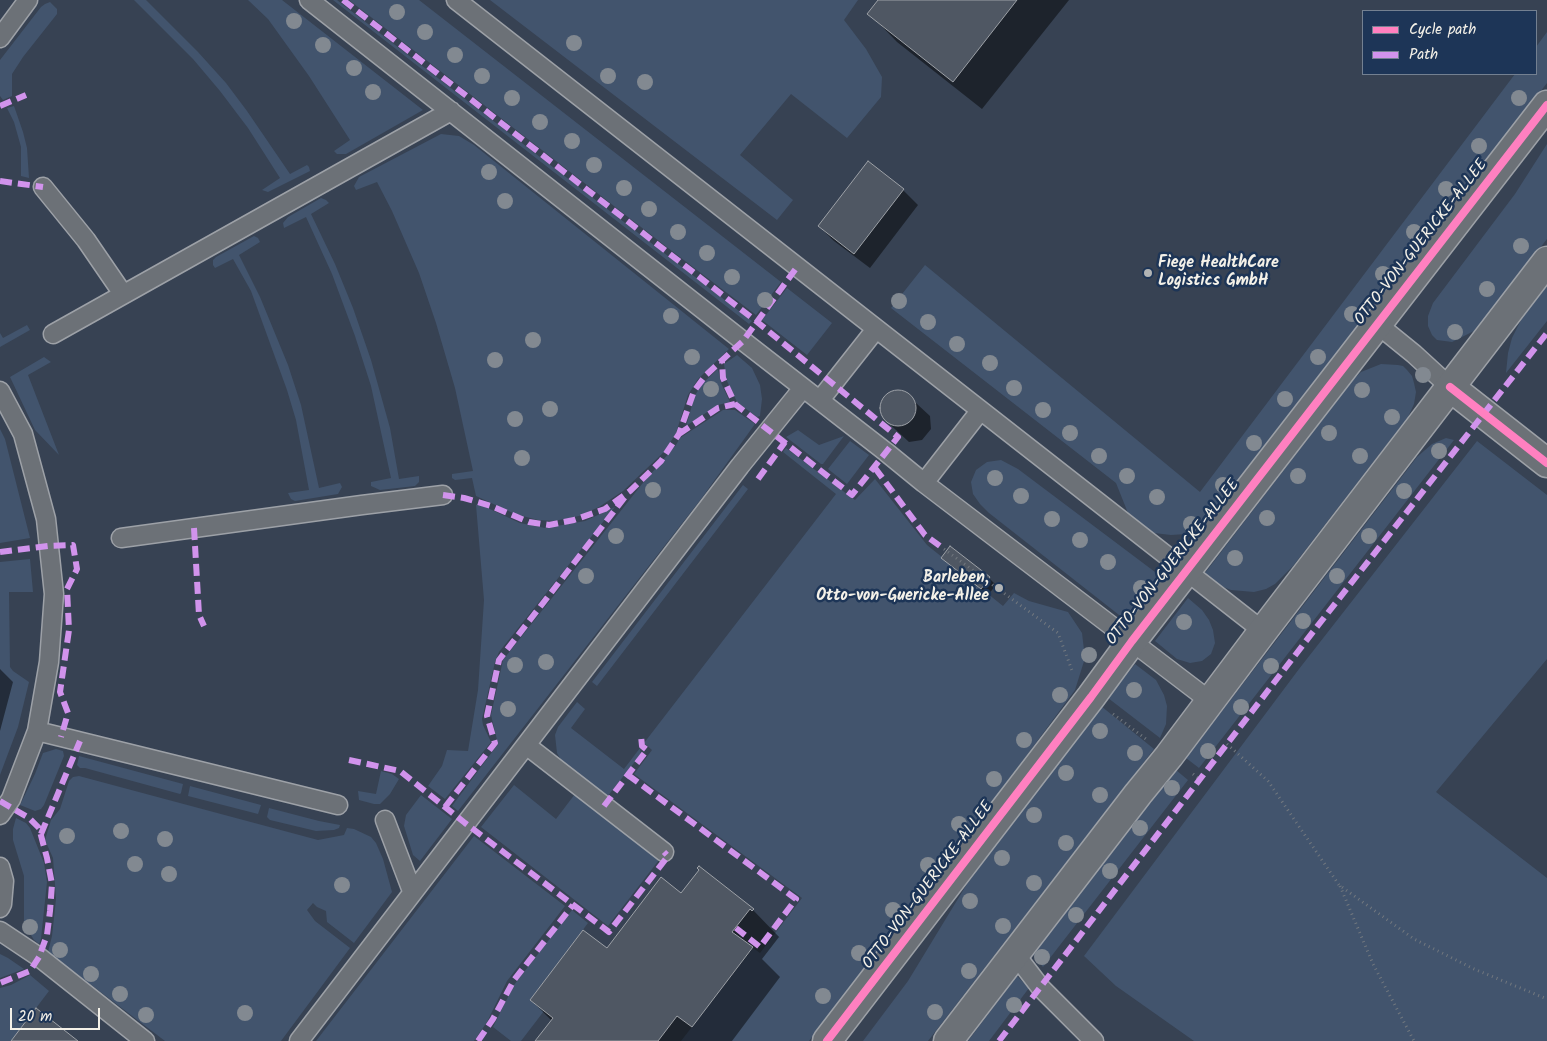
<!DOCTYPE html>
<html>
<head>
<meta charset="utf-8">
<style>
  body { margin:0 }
  #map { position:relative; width:1547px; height:1041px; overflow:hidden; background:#374253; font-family:Kalam,sans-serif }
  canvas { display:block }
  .legend { position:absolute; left:1362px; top:10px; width:175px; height:65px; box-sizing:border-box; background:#1d3557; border:1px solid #738091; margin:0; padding:6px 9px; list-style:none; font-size:15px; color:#f4f1e8 }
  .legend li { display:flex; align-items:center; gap:10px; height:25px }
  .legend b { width:25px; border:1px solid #738091 }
  .scale { position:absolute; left:10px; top:1008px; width:90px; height:22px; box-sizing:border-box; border:2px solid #f4f1e8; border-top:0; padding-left:6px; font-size:15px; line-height:18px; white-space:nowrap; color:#f4f1e8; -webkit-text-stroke:4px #1d3557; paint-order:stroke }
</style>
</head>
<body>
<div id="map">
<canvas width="1547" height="1041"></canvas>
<ul class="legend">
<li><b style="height:6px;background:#ff80c0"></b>Cycle path</li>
<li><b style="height:6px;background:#d193ec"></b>Path</li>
</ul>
<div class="scale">20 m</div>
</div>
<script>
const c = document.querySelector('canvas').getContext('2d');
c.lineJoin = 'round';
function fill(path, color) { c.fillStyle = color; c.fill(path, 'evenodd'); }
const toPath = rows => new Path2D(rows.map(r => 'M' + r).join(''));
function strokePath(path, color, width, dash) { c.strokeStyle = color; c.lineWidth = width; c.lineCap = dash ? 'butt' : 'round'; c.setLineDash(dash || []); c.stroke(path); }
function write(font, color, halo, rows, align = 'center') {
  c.font = font + ' Kalam,sans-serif'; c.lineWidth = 5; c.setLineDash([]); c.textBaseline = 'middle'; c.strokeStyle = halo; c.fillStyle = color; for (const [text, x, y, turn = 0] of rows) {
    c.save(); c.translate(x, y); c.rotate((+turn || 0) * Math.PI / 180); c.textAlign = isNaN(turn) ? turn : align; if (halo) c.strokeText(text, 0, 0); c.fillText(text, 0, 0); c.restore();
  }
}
fill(toPath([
  [134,0,146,0,198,52,226,83,247,111,290,174,307,165,309,167,310,171,268,192,262,190,280,178,248,128,220,91,193,59],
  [248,0,282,0,423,110,346,154,337,154,334,151,350,140,309,76,268,19],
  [333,0,337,0,752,321,749,324],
  [349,0,419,0,781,282,756,315,668,248],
  [490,0,858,0,844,20,866,49,882,77,881,97,847,138,791,94,740,155,793,200,777,220],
  [50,2,57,9,57,14,23,57,12,74,12,96,3,100,0,96,0,60,41,7,45,4],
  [1547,32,1547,83,1413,256,1295,413,1214,513,1200,528,1186,534,1171,535,1154,533,1128,513,1116,483,891,308,925,265,1200,492,1515,74,1536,74,1536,47],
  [14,106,23,132,27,148,29,178,21,176,21,147,14,122,7,108],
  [441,134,459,136,474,145,729,349,698,379,688,395,676,433,665,451,623,491,599,507,579,516,554,521,538,520,515,514,476,496,472,478,455,480,452,478,452,474,473,471,455,388,436,323,419,273,392,211,377,182,356,190,354,186,359,177],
  [1547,144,1547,239,1476,330,1452,342,1437,340,1432,335,1428,326,1428,316,1433,303,1515,194],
  [321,198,326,200,329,203,311,214,335,264,353,308,371,360,390,428,399,479,419,476,419,482,415,486,380,490,371,486,371,482,391,478,371,386,355,336,332,274,306,217,284,228,283,223,288,217],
  [254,236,258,238,260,242,239,255,260,297,288,365,301,405,319,488,340,483,342,487,338,494,295,501,291,499,288,493,309,490,296,420,287,390,251,291,233,259,215,268,213,265,213,260,216,257],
  [1547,285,1547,321,1506,373,1508,353,1512,338,1521,320],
  [787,288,832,323,807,355,762,320],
  [27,325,30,330,0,347,0,333,3,338],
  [737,355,752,368,760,385,762,399,760,416,757,417,737,402,726,379,724,364],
  [44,357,51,362,28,375,59,455,35,430,10,377],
  [1381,364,1398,365,1403,366,1407,370,1412,376,1414,383,1416,392,1414,404,1408,417,1293,566,1275,584,1266,589,1254,592,1231,590,1221,586,1205,573,1353,380,1361,372],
  [718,369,721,383,730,402,718,405,686,426,695,395,704,382],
  [723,410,735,410,755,424,701,499,458,811,452,806,498,744,491,715,503,660,642,484,676,445,680,438],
  [0,429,5,439,30,538,0,543],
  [798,430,819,445,844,436,823,464,821,464,786,437],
  [1446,438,1454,440,1199,768,1186,758,1417,457,1432,444],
  [850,441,869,455,847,484,828,469],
  [1477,441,1547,495,1547,659,1436,792,1547,878,1547,1041,1194,1041,1116,986,1084,956,1299,669],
  [786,448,855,500,875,479,927,545,1003,606,1014,593,1029,601,1068,612,1082,633,1085,658,1075,690,984,813,809,1041,681,1041,753,948,760,953,802,898,634,774,652,750,644,743,836,494,783,452],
  [1001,460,1018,469,1163,578,1128,622,989,513,980,504,973,494,971,482,976,470,987,462],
  [743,485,748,489,597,686,592,682],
  [479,504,520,523,545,528,585,521,615,507,499,652,495,662,482,719,483,725,491,742,445,799,428,786,442,766,447,750,468,751,478,690,484,600,476,505],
  [30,559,33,592,9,592,10,667,13,671,29,682,18,727,0,775,0,562],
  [1188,598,1202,610,1209,620,1213,630,1215,643,1211,654,1202,661,1190,663,1177,659,1155,641],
  [1135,664,1156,680,1164,695,1167,706,1166,724,1160,738,1108,698],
  [577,702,585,709,571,728,624,769,640,748,641,754,607,797,561,760,557,753,555,735,558,727],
  [1101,706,1154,749,928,1041,863,1041,908,981,967,884],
  [56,749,63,751,64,756,44,805,41,809,35,811,20,805,35,774,43,753],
  [79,756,183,784,181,793,180,794,85,768,80,768,77,765],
  [1176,770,1188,780,1043,967,1033,955],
  [381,771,392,774,399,779,390,794,380,804,374,804,359,800,358,791,376,794],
  [79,776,318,840,344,835,347,828,354,829,371,837,376,843,383,859,392,892,354,943,327,922,326,911,317,907,313,903,307,910,315,921,350,948,281,1041,165,1041,48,952,52,936,56,899,53,858,45,840,51,820,60,809,69,781,73,777],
  [514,785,556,819,575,794,659,860,608,926,481,827],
  [190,786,261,805,258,814,188,796],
  [421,795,452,819,420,861,413,855,404,826,406,815],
  [269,808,319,821,340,825,339,828,334,830,316,831,270,820,267,817],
  [16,818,26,823,30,828,44,863,47,882,41,939,39,944,34,940,24,924,24,876,13,840,13,829],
  [474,836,565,906,507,981,487,1022,474,1041,316,1041],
  [572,910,588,923,530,1000,544,1011,521,1041,511,1041,493,1027,514,985],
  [0,954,8,958,24,969,0,978],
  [30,975,49,991,11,1041,0,1041,0,988,11,985],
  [1017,976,1029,988,989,1041,968,1041]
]), '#42546d');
fill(toPath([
  [879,0,1069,0,982,109,897,42,869,13],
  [868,163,903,190,918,205,870,268,834,241,819,226],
  [903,391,930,416,931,429,922,440,909,442,883,418,881,403,890,393],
  [950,565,989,578,996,585,988,595],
  [0,669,13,682,0,731],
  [700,870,753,910,781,939,779,937,762,959,780,977,732,1041,537,1041,552,1021,531,1000,607,950,681,894]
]), '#0007');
const building = toPath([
  [878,0,1017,0,953,82,867,14,878,0],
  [868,161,904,189,854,254,818,226,868,161],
  '880 408a18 18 0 1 1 36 0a18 18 0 1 1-36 0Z',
  [950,546,990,577,981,589,941,558,950,546],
  [699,866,754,909,752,911,750,909,732,932,753,947,692,1027,677,1016,658,1041,535,1041,553,1018,530,1000,583,930,607,948,661,877,681,893,699,870,697,868,699,866],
  [36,1008,78,1041,11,1041,36,1008]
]);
fill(building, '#4f5763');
strokePath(building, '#9da1a7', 1);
const lane = toPath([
  [309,0,743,341,886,452,924,483,1210,701],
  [456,0,1263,631],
  [0,38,28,0],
  [43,187,86,240,123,294],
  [1377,324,1414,354,1450,387],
  [53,334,451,111],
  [0,391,23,434,46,519,54,594,49,662,37,731,11,799,0,815],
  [820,400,876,329],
  [924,483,980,411],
  [121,538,362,505,443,495],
  [37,731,338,805],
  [526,745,664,852],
  [385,820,412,891],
  [0,867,4,881,2,904,0,908],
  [0,931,39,957,145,1041],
  [1015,954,1041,988,1094,1041],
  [299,1041,740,466,803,388]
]);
const street = toPath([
  [1450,387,1547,463],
  [827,1041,1091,697,1132,641,1547,105],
  [948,1041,1138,794,1169,756,1263,631,1547,261]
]);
strokePath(lane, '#9da1a7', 21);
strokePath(street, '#9da1a7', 31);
strokePath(toPath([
  [944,549,1058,633,1073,673],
  [1113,714,1146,739],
  [1227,744,1268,781,1339,885,1414,939,1474,969,1547,999],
  [1193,774,1200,780],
  [1340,886,1373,964,1414,1041]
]), '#72787f', 3, [1, 4]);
strokePath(lane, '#6c7177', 18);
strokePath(street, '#6c7177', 28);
strokePath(toPath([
  [343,0,756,321,898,437,852,495,735,404,723,378,722,362],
  [0,106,26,95],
  [0,181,43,187],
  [679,434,718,408,735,404],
  [875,468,925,535,944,549],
  [758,479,785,442],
  [443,495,464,498,491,506,529,522,549,525,574,520,605,509,630,491,661,461,679,434,694,391,706,375,743,341,797,267],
  [194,528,199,615,204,626],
  [0,552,48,546,73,545,77,569,67,589,69,630,60,692,68,713,61,737],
  [349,760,400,771,465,823,609,932,668,856,664,852],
  [628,775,796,899,760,947,736,928],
  [0,801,29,818,39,828,47,858,52,884,50,911,47,935,39,957,30,971,0,983],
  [604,806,647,750,642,746,641,736],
  [445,807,495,743,487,716,499,660,625,497],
  [41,834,80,741],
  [478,1041,493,1019,514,980,573,905],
  [999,1041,1316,628,1547,333]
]), '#d193ec', 6, [12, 6]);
strokePath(toPath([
  [1450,387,1547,463],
  [827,1041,1091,697,1132,641,1547,105]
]), '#ff80c0', 8);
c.fillStyle = '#828991';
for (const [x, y] of [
  [397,12],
  [294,21],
  [425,32],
  [574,43],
  [323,45],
  [455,55],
  [354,68],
  [482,76],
  [608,76],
  [645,82],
  [373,92],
  [512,98],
  [1519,98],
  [540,122],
  [572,141],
  [1479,146],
  [594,165],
  [489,172],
  [624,188],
  [1446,189],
  [505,201],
  [649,209],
  [678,232],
  [1414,232],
  [1521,246],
  [707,253],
  [1383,274],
  [732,277],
  [1487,289],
  [765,300],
  [899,301],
  [1352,314],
  [671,316],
  [928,322],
  [1455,332],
  [533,340],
  [957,344],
  [692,357],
  [1318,357],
  [495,360],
  [990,363],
  [1423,375],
  [1014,388],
  [711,389],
  [1362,390],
  [1285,399],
  [550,409],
  [1043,410],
  [1392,417],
  [515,419],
  [1070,433],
  [1329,433],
  [1254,443],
  [1439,451],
  [1099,456],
  [1360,456],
  [522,458],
  [1127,476],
  [1298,476],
  [995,478],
  [1223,485],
  [653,490],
  [1404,491],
  [1021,496],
  [1157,497],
  [1267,518],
  [1052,519],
  [1191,524],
  [616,536],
  [1369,536],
  [1080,540],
  [1235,558],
  [1108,562],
  [586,576],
  [1337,576],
  [1141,588],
  [1303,621],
  [1184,622],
  [1089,655],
  [546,662],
  [515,665],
  [1271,666],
  [1134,690],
  [1060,695],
  [1241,707],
  [508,709],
  [1100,731],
  [1024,740],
  [1208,751],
  [1135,753],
  [1066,773],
  [994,779],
  [1172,788],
  [1100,795],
  [1034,815],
  [959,824],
  [1140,828],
  [121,831],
  [67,836],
  [165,839],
  [1066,843],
  [1002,858],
  [135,864],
  [928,865],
  [1110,871],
  [169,874],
  [1034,883],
  [342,885],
  [970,901],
  [893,910],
  [1076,915],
  [1003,926],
  [30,927],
  [60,950],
  [859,953],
  [1042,957],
  [969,971],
  [91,974],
  [120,994],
  [823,996],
  [1014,1005],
  [935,1012],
  [245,1013],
  [146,1015]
]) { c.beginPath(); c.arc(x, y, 8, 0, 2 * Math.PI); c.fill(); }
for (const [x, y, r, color] of [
  [1148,273,5,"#b2b4b4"],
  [999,588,5,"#b2b4b4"]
]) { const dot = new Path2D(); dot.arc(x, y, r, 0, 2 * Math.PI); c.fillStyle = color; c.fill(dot); strokePath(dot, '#1d3557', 2); }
write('16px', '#f4f1e8', '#1d3557', [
  ["OTTO-VON-GUERICKE-ALLEE",1422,243,-52],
  ["OTTO-VON-GUERICKE-ALLEE",1174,563,-52],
  ["OTTO-VON-GUERICKE-ALLEE",929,886,-53]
]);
write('bold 16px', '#f4f1e8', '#1d3557', [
  ["Fiege HealthCare",1158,264],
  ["Logistics GmbH",1158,282],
  ["Barleben,",989,579,"right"],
  ["Otto-von-Guericke-Allee",989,597,"right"]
], 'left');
</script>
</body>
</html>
